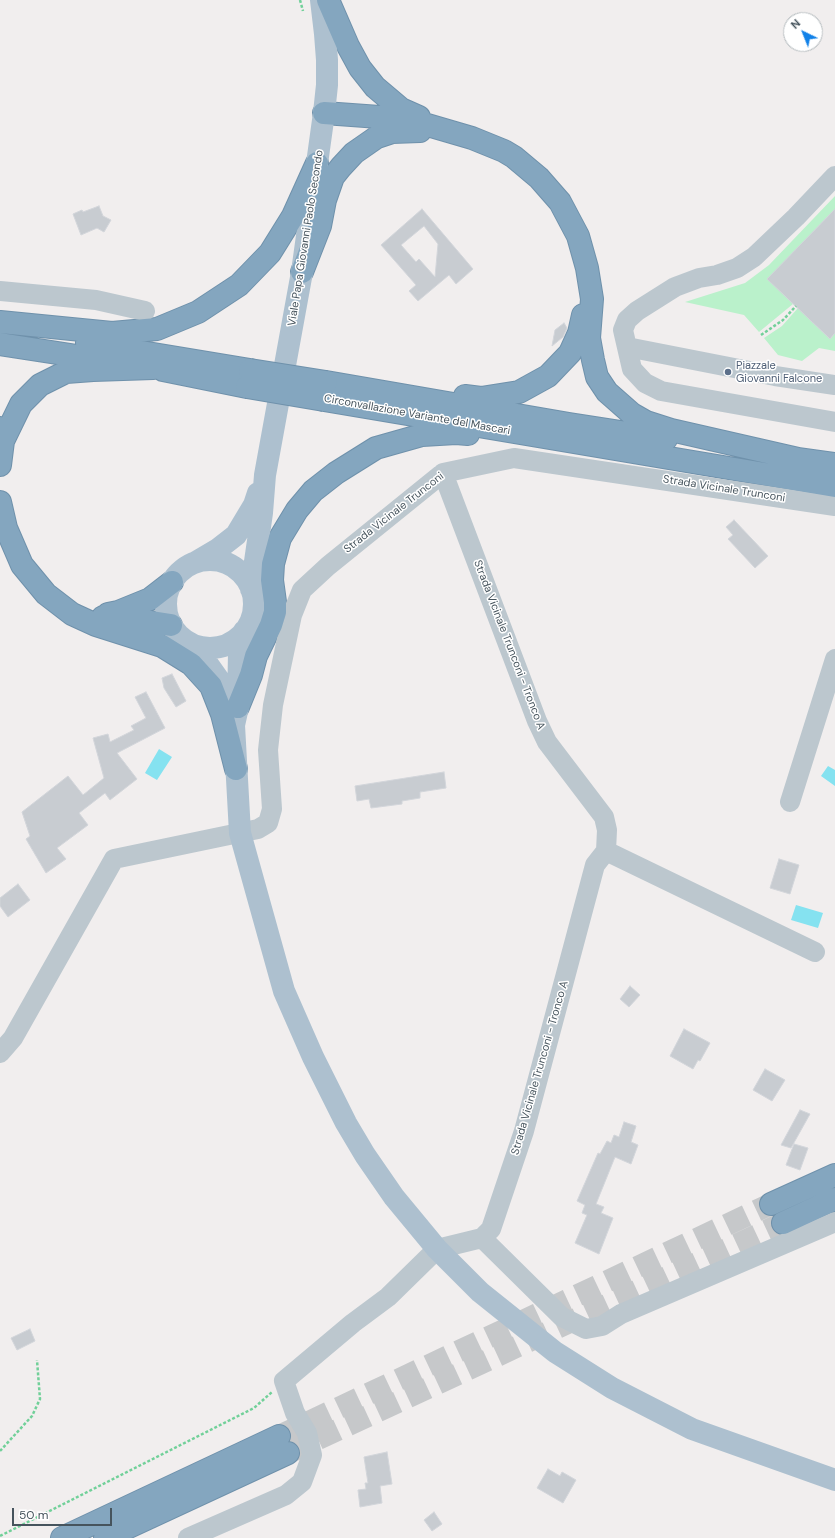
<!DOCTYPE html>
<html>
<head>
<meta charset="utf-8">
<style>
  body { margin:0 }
  #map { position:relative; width:835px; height:1538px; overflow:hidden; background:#f1eeee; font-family:"DM Sans",sans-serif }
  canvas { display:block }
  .north { position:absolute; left:783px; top:12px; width:40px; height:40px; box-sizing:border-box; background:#fff; border:1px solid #b5bbbe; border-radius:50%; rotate:317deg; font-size:11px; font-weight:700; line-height:16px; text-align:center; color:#46545d }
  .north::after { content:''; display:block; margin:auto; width:14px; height:18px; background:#1181e8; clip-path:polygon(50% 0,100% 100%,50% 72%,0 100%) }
  .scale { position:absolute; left:12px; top:1508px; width:100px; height:18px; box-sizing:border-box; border:2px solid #46545d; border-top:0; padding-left:5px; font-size:12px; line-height:14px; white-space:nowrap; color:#46545d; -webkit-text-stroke:3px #fff; paint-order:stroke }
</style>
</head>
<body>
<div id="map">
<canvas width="835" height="1538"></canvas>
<div class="north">N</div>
<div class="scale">50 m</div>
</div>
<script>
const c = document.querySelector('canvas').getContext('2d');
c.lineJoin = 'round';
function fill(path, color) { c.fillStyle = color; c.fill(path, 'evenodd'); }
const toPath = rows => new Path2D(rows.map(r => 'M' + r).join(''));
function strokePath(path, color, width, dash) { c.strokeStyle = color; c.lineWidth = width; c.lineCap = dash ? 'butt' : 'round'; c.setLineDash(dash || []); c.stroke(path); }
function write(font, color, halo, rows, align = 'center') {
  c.font = font + ' "DM Sans",sans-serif'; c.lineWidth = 3; c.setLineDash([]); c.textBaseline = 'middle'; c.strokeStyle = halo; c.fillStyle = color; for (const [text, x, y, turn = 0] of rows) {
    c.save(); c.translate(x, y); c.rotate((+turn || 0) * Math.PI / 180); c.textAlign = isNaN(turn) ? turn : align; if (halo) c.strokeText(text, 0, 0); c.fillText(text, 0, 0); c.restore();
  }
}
fill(toPath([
  [835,196,835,209,768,279,793,304,759,332,744,315,685,302,745,283,769,265],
  [798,308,830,339,835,333,835,351,819,348,802,361,778,355,764,338,782,326]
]), '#baf1cb');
fill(toPath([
  [159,749,172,757,157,780,145,773],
  [828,766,835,770,835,786,821,776],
  [796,905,823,913,818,928,791,920]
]), '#85e2f0');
const building = toPath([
  [99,206,103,216,111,220,104,232,97,228,81,235,73,214,82,210,83,212,99,206],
  [422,209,473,269,456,284,449,275,418,301,409,291,416,285,381,245,422,209],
  [424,226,438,244,435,277,419,259,416,262,401,245,424,226],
  [835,209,835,333,830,339,767,279,835,209],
  [564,323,567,328,563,337,552,346,555,330,564,323],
  [734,520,768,556,755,568,728,539,733,535,726,527,734,520],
  [172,674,186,701,176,707,164,688,162,678,172,674],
  [146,692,165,728,117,753,137,779,110,800,105,793,79,813,88,825,57,848,66,859,46,873,26,839,30,836,22,812,68,776,83,795,104,778,93,738,108,734,110,742,134,730,131,726,146,718,135,697,146,692],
  [444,772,446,788,420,792,420,798,402,801,402,804,371,808,369,799,357,801,355,786,444,772],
  [779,859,799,865,790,894,770,888,779,859],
  [18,884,30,900,8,917,0,906,0,898,18,884],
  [630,986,640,995,629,1007,620,999,630,986],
  [684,1029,710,1043,700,1061,698,1060,693,1069,670,1056,684,1029],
  [765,1069,785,1080,772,1101,753,1090,765,1069],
  [800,1110,810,1114,791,1148,781,1145,800,1110],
  [624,1122,636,1126,631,1142,638,1145,631,1164,615,1157,596,1204,604,1207,601,1213,613,1218,599,1254,575,1243,587,1215,582,1213,585,1205,577,1201,598,1153,600,1154,607,1141,611,1143,614,1135,619,1137,624,1122],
  [794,1144,808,1148,800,1170,786,1165,794,1144],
  [30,1329,35,1341,17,1350,11,1338,30,1329],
  [387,1452,392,1484,380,1486,382,1503,360,1507,358,1490,366,1489,365,1483,368,1483,364,1457,387,1452],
  [548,1469,560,1476,562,1472,576,1480,563,1503,537,1488,548,1469],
  [434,1512,442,1524,432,1531,424,1520,434,1512]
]);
fill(building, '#c8ccd1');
strokePath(building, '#d2d5da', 1);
strokePath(toPath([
  [279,1436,771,1204],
  [288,1453,783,1223]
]), '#c6c8ca', 22, [22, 11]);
const highway = toPath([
  [328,0,348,46,360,68,375,87,401,109,419,117],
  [324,113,407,119,472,138,504,151,514,157,539,178,560,202,578,236,587,268,592,299,589,338,593,360,597,377,607,392,632,414,646,422,671,430,798,459],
  [302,272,320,226,325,200,333,177,341,167,354,153,377,137,392,132,420,131],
  [0,322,112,333,157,329,198,312,239,285,270,253,293,216,317,163],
  [87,343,250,370],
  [0,344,109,361],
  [163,370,247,387],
  [326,382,569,424,666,439],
  [465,396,481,398,519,392,548,376,570,353,579,333,583,315],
  [324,400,835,486],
  [3,441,21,404,40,385,66,372,93,370,153,368],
  [783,457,835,464],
  [0,465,3,441,0,428],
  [0,502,6,528,22,565,46,594,72,614,96,625,162,646,191,664,211,686,222,714,236,769],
  [108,614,118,612,150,599,172,582],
  [103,617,145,621,171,625],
  [238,707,251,675,256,656,271,625,275,612,275,602,272,580,273,564,280,538,297,510,313,491,336,473,376,448,422,435,456,433,468,434],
  [771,1204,835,1175],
  [783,1223,835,1199],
  [62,1538,279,1436],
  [105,1538,288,1453]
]);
strokePath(highway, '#6f91ab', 24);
strokePath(toPath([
  [300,0,303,11],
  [761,335,783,320,796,306],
  [0,1451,32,1416,40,1399,37,1360],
  [0,1536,254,1408,272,1392]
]), '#71d099', 2.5, [3, 2]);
strokePath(toPath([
  [835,176,796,217,754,257,737,268,717,275,699,278,675,287,637,311,627,320,623,330,632,369,645,383,661,391,835,422],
  [0,291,96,300,145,311],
  [627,347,775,376,835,385],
  [790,802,835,659],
  [606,851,815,952],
  [0,1053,13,1038,114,859,258,829,268,823,272,809,268,750,273,705,292,615,302,590,328,566,443,473,514,458,835,506],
  [482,1238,562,1317,586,1329,602,1326,621,1314,835,1222],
  [188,1538,286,1495,302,1482,312,1455,307,1433,295,1413,284,1381,353,1323,388,1297,437,1249,482,1238,491,1229,524,1131,595,865,606,851,607,830,604,817,547,742,537,721,443,473]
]), '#bcc7ce', 20);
strokePath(toPath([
  '166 604a44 44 0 1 1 88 0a44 44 0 1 1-88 0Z',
  [196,562,218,549,236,535,254,505,258,493],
  [251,589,262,513,265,475,302,272,324,113,327,85,327,60,325,34,321,0],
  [244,631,239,652,238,707,234,725,240,833,284,991,313,1057,346,1123,365,1155,394,1197,437,1249,480,1292,555,1352,612,1388,692,1429,835,1480],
  [190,644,205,660,222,684,227,701]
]), '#adc0cf', 22);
strokePath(highway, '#84a6bf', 22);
const highwayBridge = toPath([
  [250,370,326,382],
  [247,387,324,400]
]);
strokePath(highwayBridge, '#6f91ab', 24, []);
strokePath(highwayBridge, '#84a6bf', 22);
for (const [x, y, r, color] of [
  [728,372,4,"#5c6f8a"]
]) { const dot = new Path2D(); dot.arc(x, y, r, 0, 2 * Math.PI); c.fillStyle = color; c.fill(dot); strokePath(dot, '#fff', 1.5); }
write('11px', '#46545d', '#fff', [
  ["Viale Papa Giovanni Paolo Secondo",306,238,-81],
  ["Circonvallazione Variante del Mascari",417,415,10],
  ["Strada Vicinale Trunconi",724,489,9],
  ["Strada Vicinale Trunconi",394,513,-38],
  ["Strada Vicinale Trunconi - Tronco A",509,645,69],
  ["Strada Vicinale Trunconi - Tronco A",540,1068,-74]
]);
write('11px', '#4e5e75', '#fff', [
  ["Piazzale",736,366],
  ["Giovanni Falcone",736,379]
], 'left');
</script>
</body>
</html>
